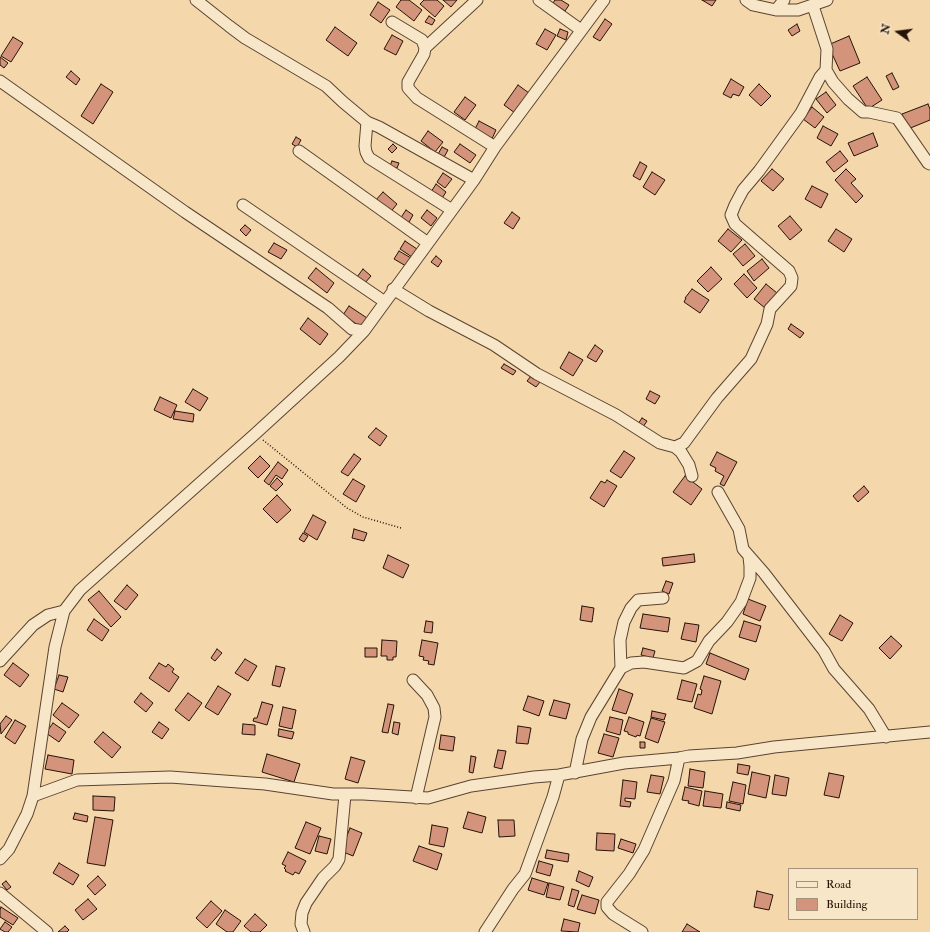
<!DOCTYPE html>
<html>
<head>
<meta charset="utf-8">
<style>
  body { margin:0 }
  #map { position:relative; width:930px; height:932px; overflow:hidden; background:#f4d8ac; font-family:"IM FELL Double Pica",serif }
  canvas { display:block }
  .legend { position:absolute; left:788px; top:868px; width:130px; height:52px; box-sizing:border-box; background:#f8e6c9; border:1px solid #a4927b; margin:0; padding:5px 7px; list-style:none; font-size:12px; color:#261307 }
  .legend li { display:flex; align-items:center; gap:8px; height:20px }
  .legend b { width:20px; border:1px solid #a4927b }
  .north { position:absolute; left:878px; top:12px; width:40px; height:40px; -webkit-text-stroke:3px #f8e6c9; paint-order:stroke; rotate:284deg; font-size:11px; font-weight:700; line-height:16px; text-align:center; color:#261307 }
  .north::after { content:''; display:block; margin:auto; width:14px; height:18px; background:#261307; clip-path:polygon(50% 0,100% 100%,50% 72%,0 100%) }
</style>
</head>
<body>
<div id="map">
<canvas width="930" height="932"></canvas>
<ul class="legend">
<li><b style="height:5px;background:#f8e6c9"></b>Road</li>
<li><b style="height:11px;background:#d4947b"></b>Building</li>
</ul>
<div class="north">N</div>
</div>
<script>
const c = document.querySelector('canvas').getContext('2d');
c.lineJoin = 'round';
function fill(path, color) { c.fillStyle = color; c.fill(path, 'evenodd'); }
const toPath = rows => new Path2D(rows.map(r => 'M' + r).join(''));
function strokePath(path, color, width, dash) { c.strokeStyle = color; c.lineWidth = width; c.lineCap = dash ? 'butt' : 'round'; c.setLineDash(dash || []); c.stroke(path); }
const building = toPath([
  [401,0,409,0,422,10,414,21,396,7,401,0],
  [424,0,437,0,444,6,435,17,420,4,424,0],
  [443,0,457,0,451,7,443,0],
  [555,0,561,0,569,5,565,11,553,3,555,0],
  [702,0,716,0,712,6,702,0],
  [378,2,390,10,381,23,370,15,378,2],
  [429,16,435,20,432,25,425,22,429,16],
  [605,19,612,24,600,41,593,37,605,19],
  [797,24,800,31,792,36,788,30,797,24],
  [335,27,357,43,348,56,326,40,335,27],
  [545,29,556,35,547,50,536,44,545,29],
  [560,29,568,32,566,40,557,36,560,29],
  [392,35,403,41,396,55,384,49,392,35],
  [849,36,860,63,840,71,828,45,849,36],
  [13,37,23,43,11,62,1,56,13,37],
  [0,57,8,63,4,68,0,65,0,57],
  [71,71,80,79,76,85,66,77,71,71],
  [892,73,899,87,893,90,886,76,892,73],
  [867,77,882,100,868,109,853,86,867,77],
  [731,79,744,87,739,96,733,94,731,98,723,94,731,79],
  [101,84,113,92,93,124,81,116,101,84],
  [759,84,771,96,761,106,749,95,759,84],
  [518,85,529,93,515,113,504,105,518,85],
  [826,92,836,105,827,113,816,99,826,92],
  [465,97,476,105,465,120,454,112,465,97],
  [928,104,930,109,930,120,908,129,902,114,928,104],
  [812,107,824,117,815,128,803,119,812,107],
  [479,121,496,130,491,141,473,133,479,121],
  [823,126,838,134,831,146,817,138,823,126],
  [428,131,443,142,435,152,421,141,428,131],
  [873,133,878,146,854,156,848,143,873,133],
  [296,137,301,140,297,147,292,144,296,137],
  [393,144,397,148,392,153,388,149,393,144],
  [460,144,476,155,470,163,454,152,460,144],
  [442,147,448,150,443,159,437,156,442,147],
  [840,151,848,161,834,172,826,162,840,151],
  [392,161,399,163,397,168,390,166,392,161],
  [640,162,647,166,640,180,633,176,640,162],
  [772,169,784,179,773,191,761,181,772,169],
  [846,169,856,179,851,183,863,196,856,203,835,180,846,169],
  [652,172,665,180,655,195,643,187,652,172],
  [443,173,452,179,445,188,437,182,443,173],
  [436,184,446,192,441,200,431,192,436,184],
  [812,186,828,194,821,208,805,199,812,186],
  [383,192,397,204,389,214,375,201,383,192],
  [406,210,413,215,408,224,400,219,406,210],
  [427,210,437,218,431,226,421,218,427,210],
  [512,212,520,218,513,229,504,223,512,212],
  [790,216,802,230,790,240,778,226,790,216],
  [245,225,251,230,246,236,240,230,245,225],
  [728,229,742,240,731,252,718,241,728,229],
  [836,229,852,239,844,252,828,241,836,229],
  [405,241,417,249,412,257,400,249,405,241],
  [274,243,287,250,281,259,268,252,274,243],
  [745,244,755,256,743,266,733,254,745,244],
  [399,251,411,258,406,266,394,259,399,251],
  [436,256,442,261,438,267,431,262,436,256],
  [762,259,769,268,754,281,747,271,762,259],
  [711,267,722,279,708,292,697,281,711,267],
  [316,268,334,283,327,293,308,278,316,268],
  [363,269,371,276,364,284,357,277,363,269],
  [744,274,757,288,747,298,734,284,744,274],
  [766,284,777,293,765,308,754,299,766,284],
  [692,289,709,300,700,313,684,302,686,298,685,298,692,289],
  [349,306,367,318,361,327,343,315,349,306],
  [308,318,328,334,320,345,300,329,308,318],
  [791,324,804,333,800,338,788,329,791,324],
  [595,345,603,351,596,362,587,357,595,345],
  [569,352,583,360,573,376,560,368,569,352],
  [504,364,516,371,513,375,501,368,504,364],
  [531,376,540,382,536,387,527,381,531,376],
  [193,389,208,398,200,411,185,402,193,389],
  [650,391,660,396,655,404,646,399,650,391],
  [160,397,177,405,171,418,154,410,160,397],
  [175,411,194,414,193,422,173,419,175,411],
  [642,418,647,421,643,427,638,424,642,418],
  [376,428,387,436,380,446,368,437,376,428],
  [624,451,635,458,621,478,610,471,624,451],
  [717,452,737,462,724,486,720,484,724,476,715,471,716,468,710,465,717,452],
  [354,454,361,459,348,476,341,472,354,454],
  [260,456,270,466,258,478,248,468,260,456],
  [278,462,288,470,282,479,276,475,269,485,264,481,278,462],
  [685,476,702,489,691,505,673,492,685,476],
  [277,478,283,484,276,491,270,486,277,478],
  [353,479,365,486,356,502,343,494,353,479],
  [607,480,617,486,604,507,590,498,601,481,605,483,607,480],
  [864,486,869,492,858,502,853,496,864,486],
  [277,495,291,510,277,523,263,509,277,495],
  [313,515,326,522,317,540,304,532,313,515],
  [354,529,367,533,364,541,352,538,354,529],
  [303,533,308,536,304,542,299,539,303,533],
  [694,554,695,562,663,566,662,558,694,554],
  [388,555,409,565,403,578,383,568,388,555],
  [666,581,673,583,669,594,662,591,666,581],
  [127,585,138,595,126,610,114,601,127,585],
  [99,591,121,617,111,627,88,600,99,591],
  [748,599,766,606,760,621,743,614,748,599],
  [582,606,594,608,592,622,580,620,582,606],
  [643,614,670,618,668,632,640,628,643,614],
  [840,615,853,623,842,641,829,634,840,615],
  [94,619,109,630,102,641,87,630,94,619],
  [426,621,433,622,432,633,424,632,426,621],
  [744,621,761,626,756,642,739,637,744,621],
  [685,623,699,625,696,642,681,639,685,623],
  [891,636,902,646,890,659,879,648,891,636],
  [382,640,397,641,396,657,393,657,393,660,387,660,387,656,381,656,382,640],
  [422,640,438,643,434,665,428,664,429,661,423,660,424,657,419,656,422,640],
  [365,648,377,648,377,657,365,657,365,648],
  [643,648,655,651,653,658,641,655,643,648],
  [217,649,222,653,215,661,211,658,217,649],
  [710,653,749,669,745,680,706,664,710,653],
  [245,659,257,666,248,681,235,673,245,659],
  [13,663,29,675,20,687,4,675,13,663],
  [159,663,166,667,168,664,174,669,172,672,179,677,169,692,149,678,159,663],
  [276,666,285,668,280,687,272,685,276,666],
  [59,675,68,677,63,692,54,689,59,675],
  [704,676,721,681,712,714,694,708,698,694,701,695,702,690,700,689,704,676],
  [682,680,697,684,692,702,677,699,682,680],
  [218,686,231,694,218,715,205,707,218,686],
  [619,689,633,694,626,714,612,710,619,689],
  [141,693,153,703,146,712,134,702,141,693],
  [188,693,202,703,189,721,175,710,188,693],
  [528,696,544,701,539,716,523,710,528,696],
  [554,700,570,704,566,719,549,715,554,700],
  [262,702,273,705,267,725,253,721,254,718,257,718,262,702],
  [62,703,79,715,69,728,53,715,62,703],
  [388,704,394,705,388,733,382,732,388,704],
  [283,707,296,710,292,729,279,726,283,707],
  [652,711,666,714,664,720,651,717,652,711],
  [6,716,12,720,1,734,0,724,6,716],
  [610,717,623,720,620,735,606,731,610,717],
  [629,717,644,722,640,736,637,735,636,737,628,734,628,732,624,731,629,717],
  [651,718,665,722,658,743,645,738,651,718],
  [15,720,26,726,15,744,5,737,15,720],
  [159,722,169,729,162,739,152,732,159,722],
  [394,722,400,723,398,735,392,733,394,722],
  [53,723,66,732,59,742,46,733,53,723],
  [243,724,255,725,255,735,242,734,243,724],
  [518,726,531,728,528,744,516,743,518,726],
  [279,729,294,732,292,739,278,736,279,729],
  [103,732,121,747,112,758,94,742,103,732],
  [604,734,619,738,613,757,598,753,604,734],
  [441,735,455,737,453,751,439,749,441,735],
  [640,742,645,742,645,748,640,748,640,742],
  [498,750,506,751,502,769,494,767,498,750],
  [267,754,300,764,294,782,262,772,267,754],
  [48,755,74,760,72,774,45,769,48,755],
  [471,756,476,757,473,773,469,772,471,756],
  [351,757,365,761,358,783,345,779,351,757],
  [738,764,750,766,748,775,737,773,738,764],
  [690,769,705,772,703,788,688,786,690,769],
  [752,772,770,776,766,798,748,794,752,772],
  [829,773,844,776,839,798,824,795,829,773],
  [651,775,664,777,660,794,647,792,651,775],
  [775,775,789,778,786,796,772,794,775,775],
  [623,780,637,782,635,799,625,798,625,801,631,802,630,807,620,806,623,780],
  [733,782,746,785,743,804,729,801,733,782],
  [685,787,702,791,699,806,688,803,689,801,682,800,685,787],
  [705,791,723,794,721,808,703,806,705,791],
  [93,796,115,797,114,811,93,810,93,796],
  [727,802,741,805,740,811,726,808,727,802],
  [468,812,486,817,482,833,463,828,468,812],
  [75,813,88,816,87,822,73,819,75,813],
  [95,817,113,820,105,866,87,863,95,817],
  [498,820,514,820,515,836,499,837,498,820],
  [306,822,321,828,310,854,295,848,306,822],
  [432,825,448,828,444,847,429,844,432,825],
  [350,828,362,833,353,856,341,851,350,828],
  [597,833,615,834,614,851,596,850,597,833],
  [319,836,331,839,327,854,315,851,319,836],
  [621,839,636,844,633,853,618,848,621,839],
  [419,846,442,854,437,870,413,861,419,846],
  [547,850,569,854,568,862,545,858,547,850],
  [288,852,306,861,299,874,295,872,293,875,285,871,286,870,284,868,286,866,282,864,288,852],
  [539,861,553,865,550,876,536,872,539,861],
  [59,863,79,875,73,885,53,873,59,863],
  [579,871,593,877,589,887,576,881,579,871],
  [98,876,106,885,95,895,87,886,98,876],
  [532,878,548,883,544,895,528,890,532,878],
  [6,881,11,887,7,890,2,884,6,881],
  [549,883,564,887,560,900,546,897,549,883],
  [572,889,579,891,574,907,568,905,572,889],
  [757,891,773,895,769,910,754,907,757,891],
  [582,895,599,900,595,914,577,909,582,895],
  [88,899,97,909,83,920,75,910,88,899],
  [211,901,222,911,207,928,196,918,211,901],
  [1,907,18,918,13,925,0,917,0,910,1,907],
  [225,910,241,921,233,932,227,932,216,924,225,910],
  [255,914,267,925,260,932,251,932,244,926,255,914],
  [564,919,580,923,578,932,561,931,564,919],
  [5,922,12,927,8,932,5,932,0,929,5,922],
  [687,924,700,932,682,932,687,924],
  [65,926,69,930,67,932,58,932,65,926]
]);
fill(building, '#d4947b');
strokePath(building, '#261307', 1);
const minor = toPath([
  [196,0,229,26,245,38,326,86,343,102,367,122,379,127,474,180],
  [539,0,581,30],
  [746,0,753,5,776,10,798,10,827,0],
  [776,10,784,0],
  [392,22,422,40,425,48,424,54,408,82,408,88,417,98,495,147],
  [425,48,477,0],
  [826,70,833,82,848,99,863,112,869,112,897,118,928,163,930,164],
  [0,81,185,212,328,308,352,329,364,331],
  [367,122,365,146,366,152,369,158,452,210],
  [299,151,428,243],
  [243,205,385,302],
  [393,289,429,311,494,345,537,374,616,415,660,443,675,447,681,452,689,465,692,476],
  [675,447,684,443,717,398,751,359,767,324,770,309,791,286,792,278,789,271,735,224,731,215,735,205,743,190,759,171,801,113,820,77,826,70,827,49,813,6],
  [718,492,739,529,743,549,764,573,824,651,834,669,869,709,886,737],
  [0,661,33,625,48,615,64,611],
  [621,668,620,640,624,622,631,608,638,600,663,598],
  [413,680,427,695,434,708,435,717,416,798],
  [575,773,582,739,591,717,621,668,631,663,644,662,684,668,697,661,709,641,727,622,741,602,750,578,750,566,749,557],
  [33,796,77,780,170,777,265,784,333,794,363,794,428,798,471,786,534,777,559,775,624,763,679,758,689,756,737,753,774,747,930,732],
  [0,859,9,849,27,814,33,796,55,647,64,611,80,590,255,434,339,357,364,331,474,180,495,147,604,0],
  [0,893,47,932],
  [304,932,301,924,302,913,306,903,323,878,335,866,339,859,345,795],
  [485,932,513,889,525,874,553,797,559,775],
  [642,932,613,914,607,907,607,902,629,874,644,850,674,781,679,758]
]);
strokePath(minor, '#5a4430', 13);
strokePath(toPath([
  [263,440,347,508,363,517,401,528]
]), '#261307', 1.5, [1, 2]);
strokePath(minor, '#f8e6c9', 11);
</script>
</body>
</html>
